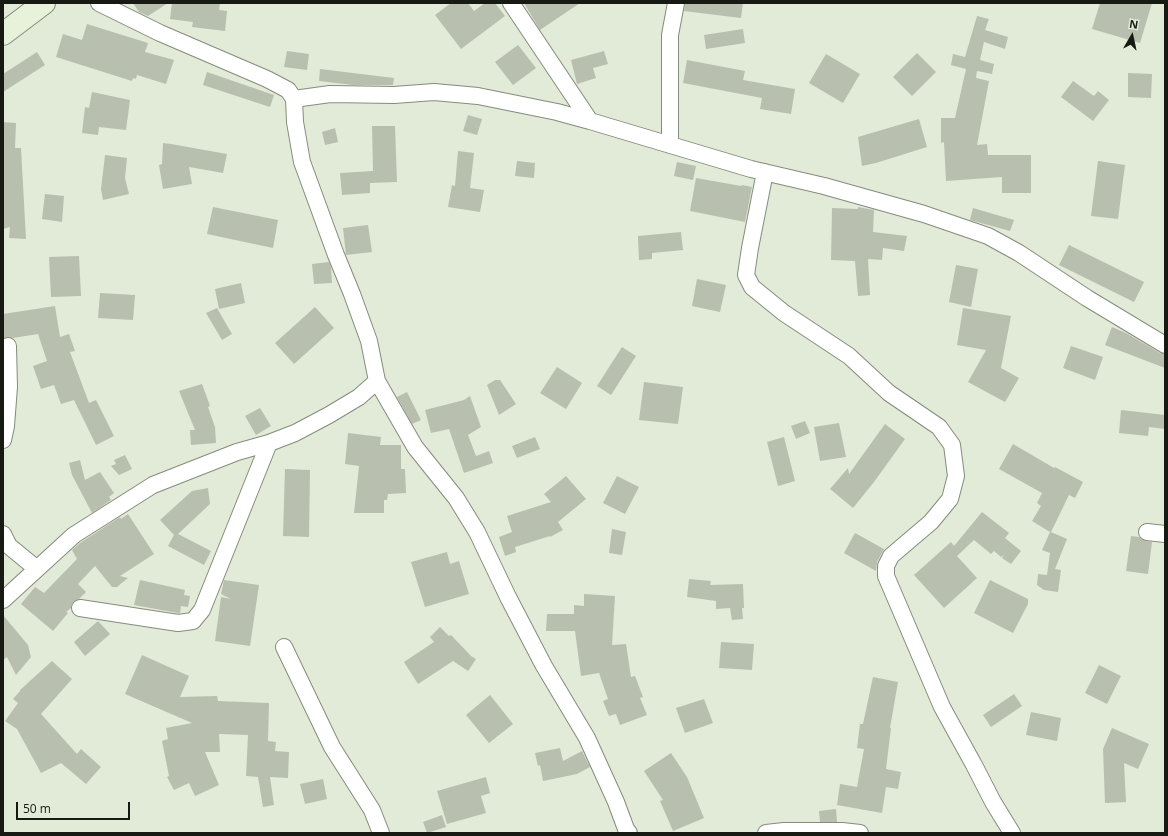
<!DOCTYPE html>
<html>
<head>
<meta charset="utf-8">
<style>
  body { margin:0 }
  #map { position:relative; width:1168px; height:836px; overflow:hidden; background:#e2ead8; font-family:"Open Sans",sans-serif }
  canvas { display:block }
  .frame { position:absolute; inset:0; border:4px solid #171a13; pointer-events:none }
  .north { position:absolute; left:1112px; top:16px; width:40px; height:40px; -webkit-text-stroke:3px #e2ead8; paint-order:stroke; rotate:9deg; font-size:11px; font-weight:700; line-height:16px; text-align:center; color:#171a13 }
  .north::after { content:''; display:block; margin:auto; width:14px; height:18px; background:#171a13; clip-path:polygon(50% 0,100% 100%,50% 72%,0 100%) }
  .scale { position:absolute; left:16px; top:802px; width:114px; height:18px; box-sizing:border-box; border:2px solid #171a13; border-top:0; padding-left:5px; font-size:12px; line-height:14px; white-space:nowrap; color:#171a13; -webkit-text-stroke:3px #e2ead8; paint-order:stroke }
</style>
</head>
<body>
<div id="map">
<canvas width="1168" height="836"></canvas>
<div class="frame"></div>
<div class="north">N</div>
<div class="scale">50 m</div>
</div>
<script>
const c = document.querySelector('canvas').getContext('2d');
c.lineJoin = 'round';
function fill(path, color) { c.fillStyle = color; c.fill(path, 'evenodd'); }
const toPath = rows => new Path2D(rows.map(r => 'M' + r).join(''));
function strokePath(path, color, width, dash) { c.strokeStyle = color; c.lineWidth = width; c.lineCap = dash ? 'butt' : 'round'; c.setLineDash(dash || []); c.stroke(path); }
fill(toPath([
  [133,3,168,3,148,16,139,12],
  [172,3,220,3,219,10,227,11,225,31,192,27,193,22,170,19],
  [451,3,468,3,474,11,485,3,495,3,505,16,461,49,435,15],
  [524,3,580,3,540,30],
  [685,3,743,3,741,18,684,11],
  [1100,3,1152,3,1140,43,1092,29],
  [977,16,989,19,985,30,1008,37,1005,49,984,42,980,60,994,64,992,74,977,71,976,78,989,81,977,145,987,144,988,155,1031,155,1031,193,1002,193,1002,177,946,181,944,142,941,143,941,118,955,118,966,69,951,65,953,54,965,57],
  [87,24,148,43,145,52,174,60,166,84,137,75,136,79,133,78,132,81,56,57,63,34,82,40],
  [743,29,745,43,706,49,704,35],
  [518,45,536,68,513,85,495,62],
  [287,51,309,54,307,70,284,67],
  [604,51,608,64,593,68,596,78,577,84,571,60],
  [37,52,45,65,3,92,3,74],
  [917,53,936,72,912,96,893,77],
  [826,54,860,74,843,103,809,83],
  [687,60,745,71,743,80,795,89,791,114,760,109,762,98,683,83],
  [320,69,394,78,393,85,353,85,319,81],
  [207,72,274,95,270,107,203,85],
  [1128,73,1152,74,1151,98,1128,97],
  [1073,81,1094,96,1098,91,1109,100,1093,121,1061,97],
  [92,92,130,100,126,130,99,127,98,135,82,133,85,107,89,108],
  [468,115,482,119,477,135,463,131],
  [919,119,927,147,876,163,862,166,858,137],
  [3,122,16,123,15,148,21,148,26,239,9,238,10,227,3,229],
  [372,126,395,126,397,182,370,183,370,193,342,195,340,173,373,171],
  [335,128,338,142,325,145,322,132],
  [163,143,171,144,227,154,223,173,189,167,192,184,163,189,159,165,162,164],
  [458,151,474,153,470,188,484,190,480,212,448,207,452,185,455,186],
  [105,155,127,158,125,178,129,194,103,200,101,189],
  [517,161,535,163,534,178,515,176],
  [1098,161,1125,165,1118,219,1091,216],
  [677,162,696,166,693,180,674,176],
  [696,178,741,186,742,185,752,187,745,222,690,211],
  [45,194,64,196,62,222,42,219],
  [213,207,278,220,273,248,207,234],
  [858,207,874,210,873,232,907,236,904,251,883,248,882,260,868,259,870,295,858,296,855,261,831,260,832,208,858,209],
  [973,208,1014,220,1010,231,970,220],
  [368,225,372,252,346,255,343,228],
  [681,232,683,250,652,253,652,259,639,260,638,236],
  [1069,245,1144,282,1134,302,1059,265],
  [79,256,81,296,51,297,49,257],
  [329,262,331,267,332,283,314,284,312,264],
  [956,265,978,269,971,307,949,302],
  [697,279,726,285,720,312,692,306],
  [241,283,245,303,219,309,215,289],
  [100,293,135,295,133,320,98,318],
  [55,306,60,337,69,334,75,351,70,352,89,403,96,400,114,436,96,445,74,400,61,404,54,385,41,389,33,366,47,361,38,334,13,338,8,337,3,338,3,314],
  [315,307,334,328,294,364,275,343],
  [217,308,232,334,222,340,206,313],
  [963,308,1011,316,1001,368,1019,378,1005,402,968,382,986,350,957,345],
  [1112,327,1126,333,1160,353,1165,354,1165,368,1105,345],
  [1071,346,1103,357,1095,380,1063,368],
  [622,347,636,356,611,395,597,386],
  [557,367,582,383,566,409,540,393],
  [495,380,500,380,516,404,499,415,487,385],
  [644,382,683,387,678,424,639,420],
  [202,384,210,406,208,407,215,427,216,443,191,445,190,430,195,430,179,391],
  [407,392,421,420,412,424,397,397],
  [470,396,481,427,468,435,476,456,489,451,493,463,464,473,449,429,431,433,425,410,464,400],
  [260,408,271,426,256,435,245,416],
  [1121,410,1165,415,1165,429,1149,427,1148,436,1119,433],
  [805,421,810,433,796,439,791,426],
  [839,423,846,457,820,461,814,427],
  [885,424,905,439,874,482,853,508,830,489,848,468,849,474],
  [348,433,381,437,380,445,401,445,401,469,405,469,406,493,388,494,387,500,384,500,384,513,354,513,359,466,345,464],
  [535,437,540,449,517,458,512,446],
  [784,437,795,481,778,486,767,442],
  [1013,444,1054,468,1055,467,1083,482,1075,498,1069,495,1051,532,1067,539,1055,569,1061,570,1058,592,1044,590,1037,585,1038,574,1047,575,1050,553,1042,550,1050,532,1032,521,1041,506,1037,503,1042,493,999,469],
  [125,455,132,469,119,475,111,466,116,464,114,460],
  [80,460,85,480,100,472,114,493,109,497,111,500,92,513,72,475,69,463],
  [285,469,310,470,309,537,283,536],
  [566,476,586,499,558,522,563,530,550,537,550,536,515,547,516,552,505,556,499,537,512,532,507,516,551,502,544,494],
  [617,476,639,487,625,514,603,503],
  [208,488,210,504,178,534,211,551,204,565,168,546,174,535,160,520,192,491],
  [982,512,1009,533,1005,538,1021,551,1011,564,1002,558,1004,555,1001,557,994,551,991,554,974,540,957,556,977,578,944,608,914,575,951,542,954,546],
  [128,514,154,554,120,576,128,578,117,587,112,587,95,566,78,584,86,592,79,599,73,602,71,608,66,612,68,613,53,631,21,604,35,587,44,593,77,559,72,550,80,543,120,517,121,519],
  [612,529,626,532,622,555,609,553],
  [855,533,884,549,877,562,876,571,844,553],
  [1131,536,1139,537,1146,541,1152,542,1148,574,1126,571],
  [447,552,450,564,459,561,469,594,425,607,411,562],
  [689,579,711,581,710,585,743,584,744,608,742,608,743,619,732,620,730,608,716,609,716,601,687,597],
  [140,580,185,590,184,595,190,596,188,607,181,606,180,613,178,613,134,605],
  [224,580,259,585,250,646,215,641,221,597,231,599,221,594],
  [990,580,1028,599,1028,604,1013,633,974,613],
  [584,594,615,596,612,645,626,644,631,677,635,676,643,697,640,698,647,715,620,725,616,714,609,716,603,701,608,699,599,673,581,676,575,631,546,631,547,614,574,614,574,605,584,606],
  [3,615,28,645,31,657,16,675,7,657,3,660],
  [98,621,110,634,85,656,74,642],
  [440,627,449,636,451,635,471,656,476,659,468,671,453,661,418,684,404,662,434,642,430,637],
  [721,642,754,644,752,670,719,668],
  [142,655,189,676,180,697,217,696,218,701,269,703,268,741,276,742,275,751,289,752,288,778,270,777,274,805,263,807,258,777,246,776,248,735,219,734,220,752,205,752,219,785,195,796,189,783,174,790,167,777,169,776,162,741,168,739,166,728,192,723,125,694],
  [52,661,72,679,41,714,77,754,81,749,101,767,86,784,61,763,41,773,17,729,5,721,18,703,13,699,20,691,20,690],
  [1099,665,1121,676,1107,704,1085,693],
  [873,677,898,682,890,728,891,728,886,769,901,772,898,789,886,787,882,813,837,805,840,784,857,787,864,749,857,748,860,724,863,724],
  [1014,694,1022,706,991,727,983,715],
  [490,695,513,724,489,743,466,715],
  [704,699,713,723,685,733,676,708],
  [1031,712,1061,718,1057,741,1026,735],
  [1112,728,1149,744,1138,769,1124,763,1126,802,1105,803,1103,749],
  [560,748,563,761,582,751,590,767,577,774,543,781,540,765,538,766,535,753],
  [671,753,687,777,704,818,673,831,660,801,663,800,644,771],
  [486,777,490,793,481,796,486,813,447,824,437,791],
  [323,779,327,799,305,804,300,784],
  [836,809,837,822,820,822,819,811],
  [442,815,446,827,427,833,423,822]
]), '#b8bfaf');
const street = toPath([
  [99,3,160,33,267,79,288,90,294,99,295,122,302,162,336,255,352,294,369,341,377,381,415,447,456,498,477,532,508,597,544,666,587,738,616,802,626,829,629,833],
  [511,3,590,121],
  [294,99,330,94,394,95,434,92,478,96,557,112,590,121,751,169,824,186,924,214,988,236,1019,253,1087,298,1165,345],
  [670,145,670,35,676,3],
  [765,172,750,248,746,275,752,287,784,313,849,356,889,393,939,427,952,445,956,476,950,499,931,522,891,556,886,566,886,576,942,707,974,765,993,802,1012,833],
  [3,440,6,426,9,387,8,346],
  [1147,532,1165,534],
  [3,534,9,546,37,569],
  [3,600,74,535,153,485,237,452,269,443,295,433,329,415,359,397,377,381],
  [80,608,178,623,193,621,202,610,269,443],
  [284,647,332,747,372,810,381,833],
  [766,833,784,831,842,831,860,833]
]);
const secondary = toPath([
  [3,34,44,3]
]);
strokePath(street, '#858c7c', 18);
strokePath(secondary, '#858c7c', 24);
strokePath(street, '#fff', 16);
strokePath(secondary, '#e8f2da', 22);
</script>
</body>
</html>
